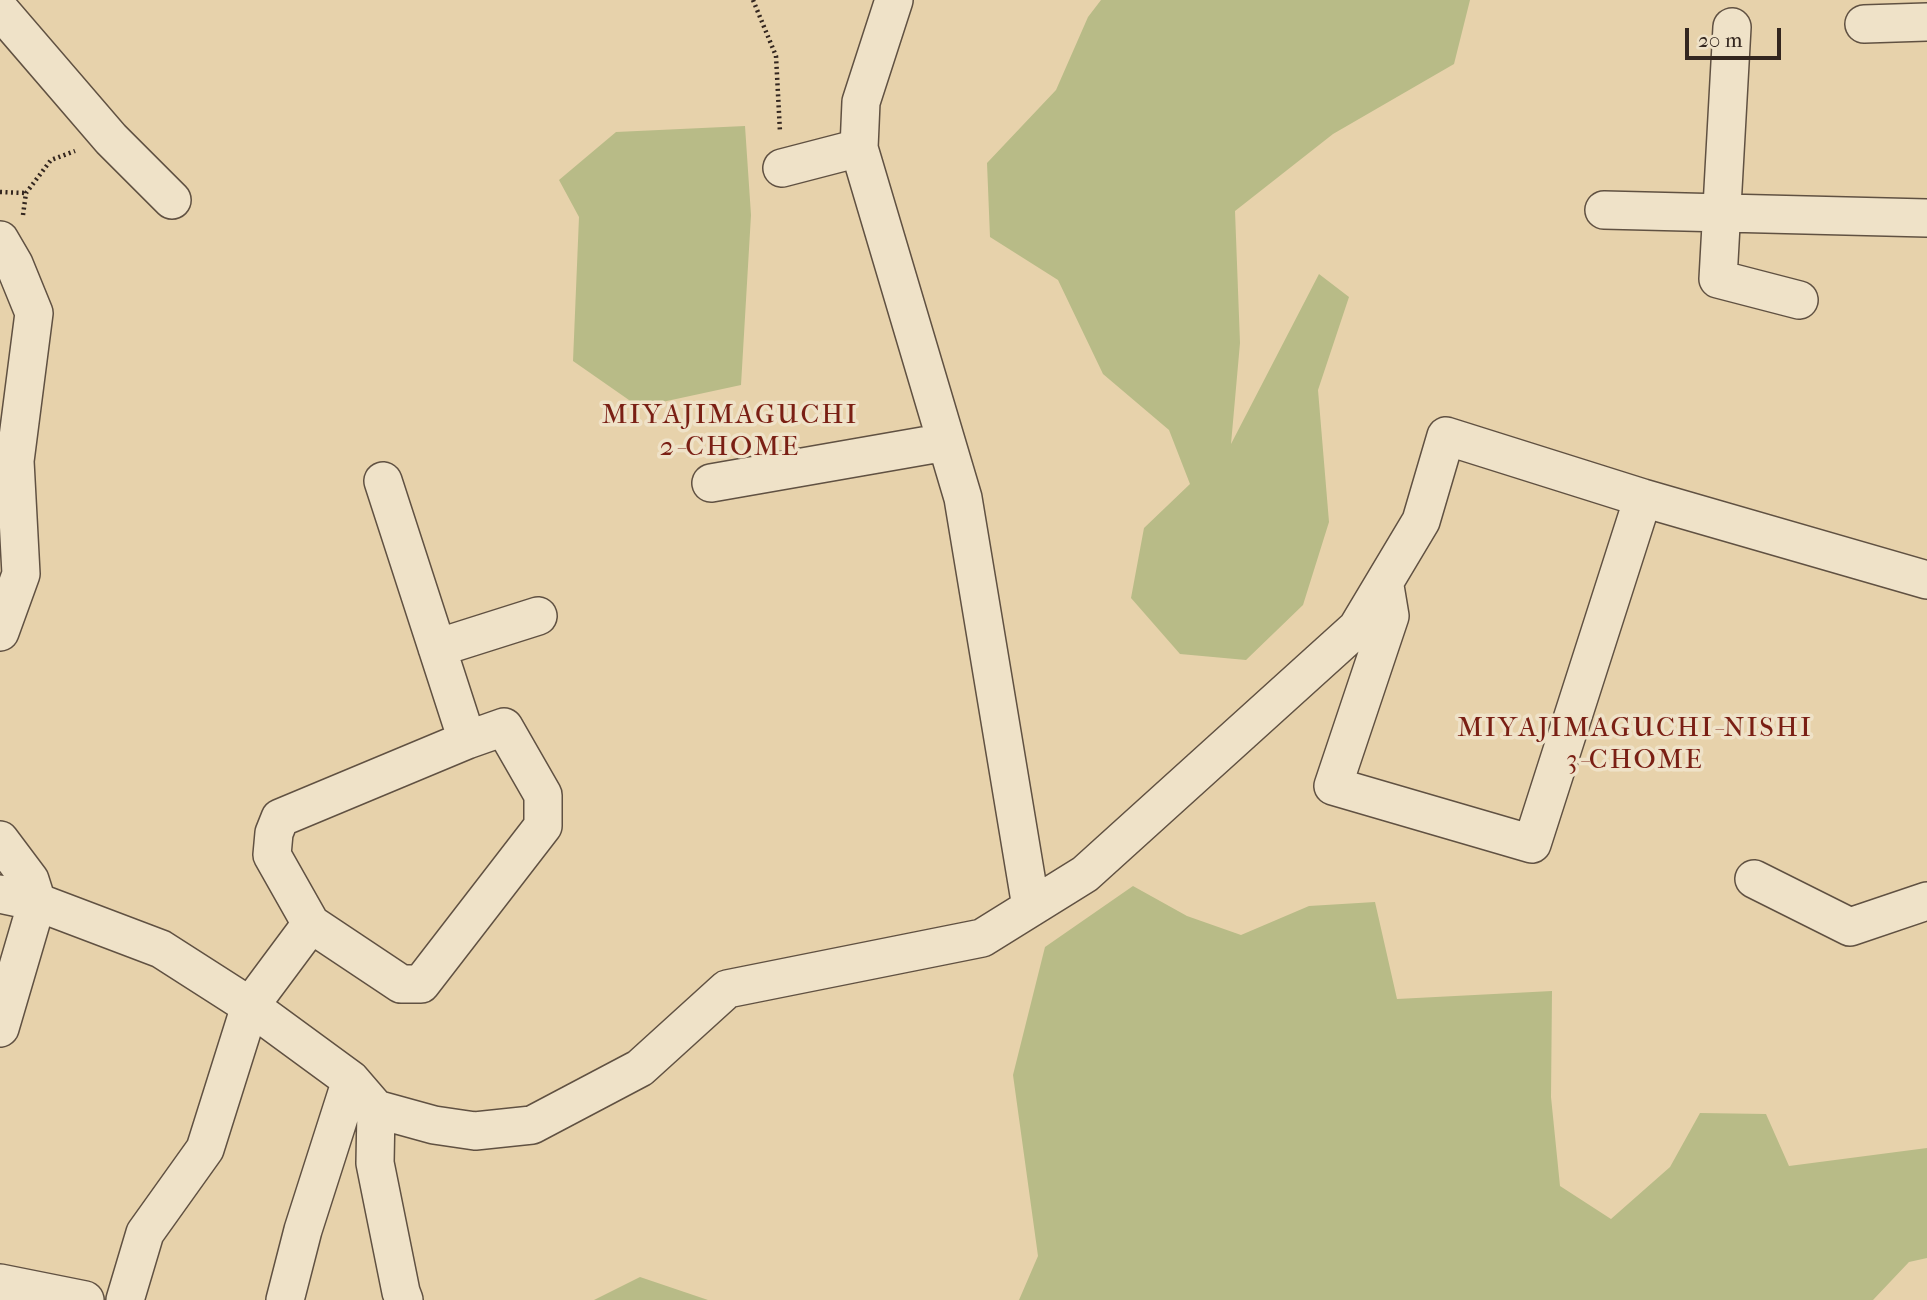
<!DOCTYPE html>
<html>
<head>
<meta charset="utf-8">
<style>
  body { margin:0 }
  #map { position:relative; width:1927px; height:1300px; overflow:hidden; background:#e7d2ab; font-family:"IM FELL French Canon",serif }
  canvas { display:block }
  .scale { position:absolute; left:1685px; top:28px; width:96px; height:32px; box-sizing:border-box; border:4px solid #33261f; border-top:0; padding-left:9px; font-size:21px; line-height:24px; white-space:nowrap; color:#33261f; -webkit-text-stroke:5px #efe2c8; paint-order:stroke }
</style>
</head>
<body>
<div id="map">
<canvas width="1927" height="1300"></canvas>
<div class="scale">20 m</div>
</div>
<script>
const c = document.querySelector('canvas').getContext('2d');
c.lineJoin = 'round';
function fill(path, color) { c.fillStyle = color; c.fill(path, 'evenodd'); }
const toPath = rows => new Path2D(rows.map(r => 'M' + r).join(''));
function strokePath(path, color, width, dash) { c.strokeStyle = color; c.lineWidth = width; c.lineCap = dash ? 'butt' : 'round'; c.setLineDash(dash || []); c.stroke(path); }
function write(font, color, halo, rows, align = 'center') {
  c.font = font + ' "IM FELL French Canon",serif'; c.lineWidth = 7; c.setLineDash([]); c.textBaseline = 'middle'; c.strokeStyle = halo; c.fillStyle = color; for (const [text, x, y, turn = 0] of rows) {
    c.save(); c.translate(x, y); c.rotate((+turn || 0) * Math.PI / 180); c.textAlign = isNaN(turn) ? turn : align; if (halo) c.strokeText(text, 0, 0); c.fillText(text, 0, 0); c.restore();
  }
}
fill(toPath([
  [1101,0,1470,0,1454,64,1333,134,1235,211,1240,343,1231,444,1319,274,1349,297,1318,390,1329,522,1303,605,1246,660,1180,654,1131,598,1144,528,1190,484,1169,430,1103,374,1058,280,990,237,987,163,1056,90,1088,17],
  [745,126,751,215,741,385,639,407,573,361,579,217,559,180,616,132],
  [1133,886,1187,916,1241,935,1309,906,1375,902,1397,999,1552,991,1551,1097,1560,1186,1611,1219,1670,1167,1700,1113,1766,1114,1789,1166,1927,1148,1927,1258,1909,1262,1873,1300,1019,1300,1038,1256,1013,1075,1045,947],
  [640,1277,708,1300,594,1300]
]), '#b8bb87');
const minor = toPath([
  [894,0,861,102,859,148,963,498,1031,907],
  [0,10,111,139,172,200],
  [1864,24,1927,22],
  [1732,27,1718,279,1799,300],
  [782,168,859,148],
  [1604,210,1927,218],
  [0,240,14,264,34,313,15,461,21,574,0,632],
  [383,481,467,740],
  [711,483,946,442],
  [1385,586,1390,616,1333,786,1532,844,1643,498],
  [437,648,538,616],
  [0,840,30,880,37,902,0,1028],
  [1754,879,1850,927,1927,901],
  [0,894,37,902,161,949,250,1006,351,1080,376,1109,375,1163,401,1292,404,1300],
  [376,1109,434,1125,475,1131,532,1125,640,1068,727,989,982,938,1085,874,1357,628,1421,521,1446,436,1643,498,1927,580],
  [0,1283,85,1300],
  [125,1300,145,1233,205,1149,250,1006,311,924,272,855,274,833,280,818,467,740,504,727,543,795,543,826,421,984,401,984,311,924],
  [285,1300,303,1230,351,1080]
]);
strokePath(minor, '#605142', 40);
strokePath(toPath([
  [753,0,776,56,780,132],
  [0,192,26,193],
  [23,215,26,193,51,160,75,151]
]), '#33261f', 4.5, [2, 3.5]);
strokePath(minor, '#efe2c8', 37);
c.letterSpacing = '2px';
write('28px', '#7a1f14', '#efe2c8', [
  ["MIYAJIMAGUCHI",730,416],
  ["2-CHOME",730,448],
  ["MIYAJIMAGUCHI-NISHI",1635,729],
  ["3-CHOME",1635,761]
]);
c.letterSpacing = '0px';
</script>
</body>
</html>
